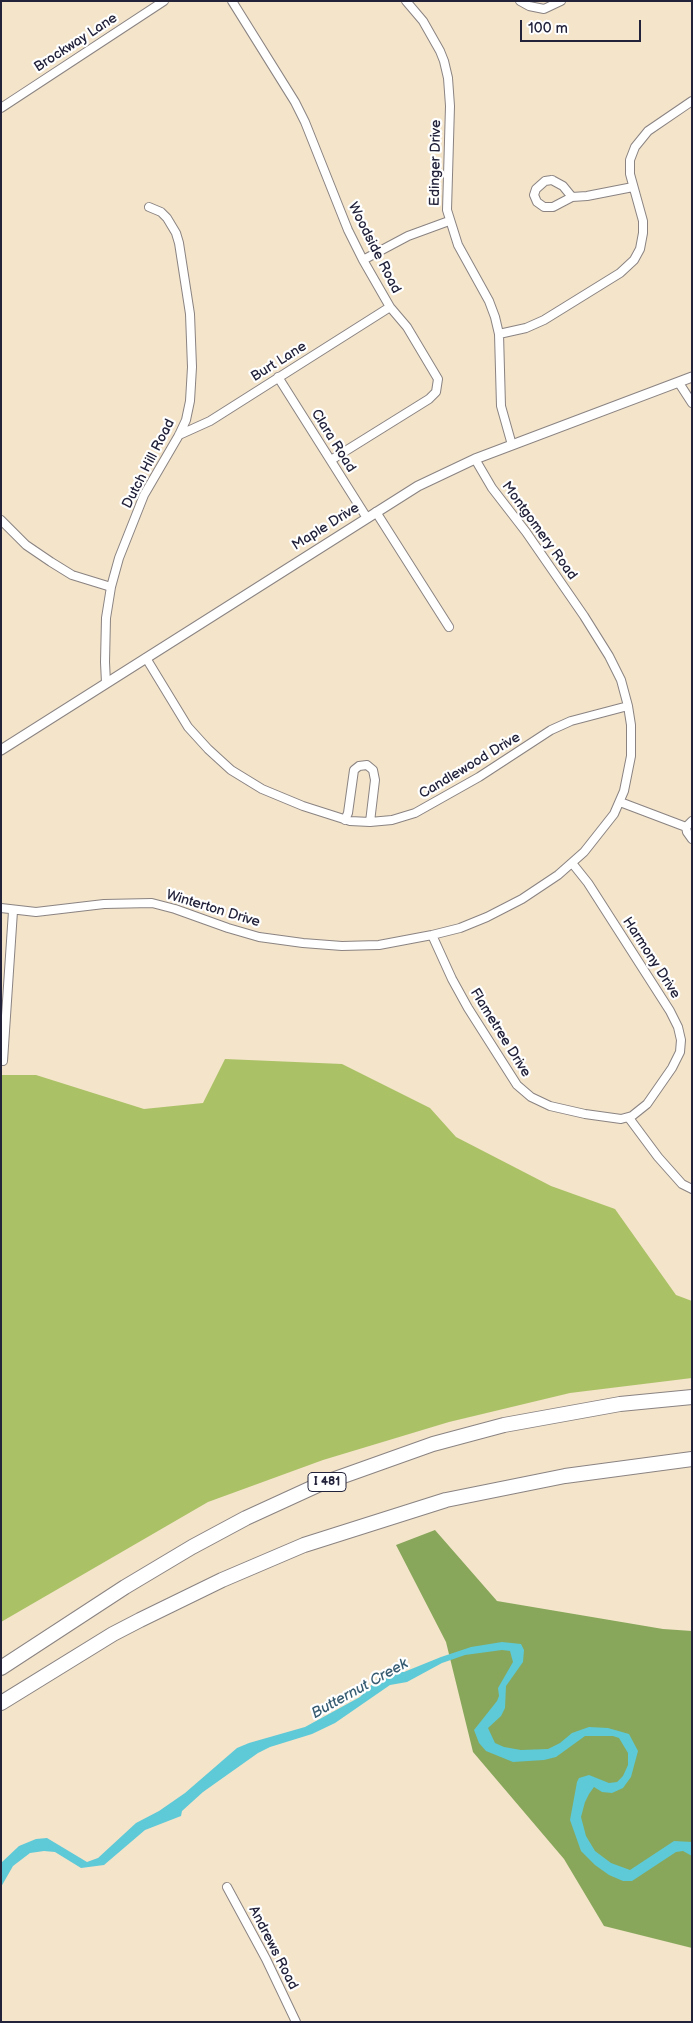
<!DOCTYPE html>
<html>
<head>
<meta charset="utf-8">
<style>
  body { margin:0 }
  #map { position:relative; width:693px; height:2023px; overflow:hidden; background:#f3e4ca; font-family:"Balsamiq Sans",sans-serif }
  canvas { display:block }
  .frame { position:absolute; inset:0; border:2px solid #22223b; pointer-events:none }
  .scale { position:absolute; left:520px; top:20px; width:121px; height:22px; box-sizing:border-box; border:2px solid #22223b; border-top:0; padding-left:6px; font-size:15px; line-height:18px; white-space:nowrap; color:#22223b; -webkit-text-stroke:4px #fff; paint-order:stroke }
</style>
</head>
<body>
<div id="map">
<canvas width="693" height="2023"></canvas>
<div class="frame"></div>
<div class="scale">100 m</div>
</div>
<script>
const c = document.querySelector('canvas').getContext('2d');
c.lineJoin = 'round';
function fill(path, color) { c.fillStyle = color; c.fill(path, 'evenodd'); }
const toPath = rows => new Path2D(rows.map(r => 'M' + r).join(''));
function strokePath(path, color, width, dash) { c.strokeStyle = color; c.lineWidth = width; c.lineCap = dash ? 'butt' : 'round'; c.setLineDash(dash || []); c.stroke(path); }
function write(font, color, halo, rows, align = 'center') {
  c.font = font + ' "Balsamiq Sans",sans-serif'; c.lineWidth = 4.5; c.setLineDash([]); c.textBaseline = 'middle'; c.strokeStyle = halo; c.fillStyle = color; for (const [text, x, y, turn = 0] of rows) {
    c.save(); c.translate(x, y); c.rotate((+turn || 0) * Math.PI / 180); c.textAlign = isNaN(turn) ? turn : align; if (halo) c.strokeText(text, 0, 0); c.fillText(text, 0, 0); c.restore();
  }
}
fill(toPath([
  [225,1059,342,1064,430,1108,456,1137,551,1186,615,1209,676,1295,692,1301,692,1378,570,1393,449,1422,323,1460,208,1502,1,1622,1,1075,36,1075,144,1109,203,1103]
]), '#abc166');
fill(toPath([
  [435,1530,497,1601,663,1629,692,1631,692,1948,604,1926,564,1859,473,1752,446,1642,396,1545]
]), '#88a75b');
fill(toPath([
  [502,1642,521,1644,524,1650,523,1662,506,1686,505,1708,501,1716,488,1728,495,1743,504,1747,521,1750,548,1749,560,1743,572,1733,589,1727,608,1728,629,1734,638,1751,631,1777,623,1788,612,1793,602,1792,594,1787,589,1794,585,1802,581,1817,586,1836,595,1851,611,1863,630,1870,674,1841,692,1842,692,1856,683,1851,676,1852,632,1881,623,1881,609,1875,595,1865,581,1851,570,1820,577,1782,579,1778,589,1775,609,1783,617,1782,623,1776,628,1765,628,1753,619,1738,613,1736,585,1736,556,1757,544,1760,513,1762,486,1751,479,1743,474,1730,497,1701,499,1696,498,1688,513,1662,510,1651,502,1650,465,1655,442,1663,407,1682,390,1685,335,1723,312,1734,270,1747,258,1753,203,1792,182,1811,181,1816,145,1830,104,1865,81,1868,55,1852,44,1851,30,1853,13,1866,1,1887,1,1863,19,1846,36,1839,47,1838,87,1862,98,1858,136,1823,159,1811,185,1793,237,1748,249,1743,305,1727,360,1697,378,1678,391,1672,404,1672,441,1657,471,1647]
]), '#5ec9d7');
const minor = toPath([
  [232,1,295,102,305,122,348,230,363,260,390,307,407,327,438,379,436,392,429,399,331,460],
  [406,1,423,21,440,51,444,61,448,78,450,106,447,210,458,245,489,301,495,317,499,334,501,406,512,445],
  [520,1,529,6,544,9,561,1],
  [1,108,164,1],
  [552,180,563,186,572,197,553,207,544,207,537,202,534,195,536,189,545,181,552,180],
  [572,197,587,196,633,187],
  [363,260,408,236,449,221],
  [499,334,526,328,544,320,620,273,634,260,640,249,643,233,643,221,630,174,630,160,635,147,648,131,692,101],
  [278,377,367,518],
  [679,383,692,403],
  [179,435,210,421,390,307],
  [376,512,449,627],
  [1,520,26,545,51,562,72,575,111,587],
  [146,658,188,727,208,749,231,770,262,789,303,806,350,821,370,822,392,820,415,813,479,777,551,730,571,721,628,706],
  [106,683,105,662,106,618,111,587,119,558,144,495,179,435,186,420,190,401,192,367,190,314,179,243,176,233,167,218,161,212,149,207],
  [620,802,686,827],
  [345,820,348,813,354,770,359,766,367,765,373,770,375,780,370,822],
  [692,821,686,827,687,832,692,839],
  [1,908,36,912,104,904,152,903,175,909,228,928,259,937,303,943,342,946,379,945,432,935,460,928,487,917,522,899,558,875,584,852,614,814,624,791,631,756,631,725,628,706,621,680,609,656,584,616,526,532,492,488,475,459],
  [432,935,452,979,468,1008,517,1085,531,1097,550,1106,585,1114,621,1119,632,1116,647,1104,672,1068,680,1052,681,1040,678,1027,670,1011,588,883,572,863],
  [3,1061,13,911],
  [629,1118,658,1157,682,1184,692,1189],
  [227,1887,266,1959,296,2022]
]);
const tertiary = toPath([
  [1,750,418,486,475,459,692,377]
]);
const motorway = toPath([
  [1,1668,125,1587,192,1547,246,1518,318,1485,433,1444,504,1425,620,1404,692,1397],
  [1,1703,113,1634,140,1620,222,1580,304,1545,446,1500,565,1476,692,1459]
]);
strokePath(minor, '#8a8382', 10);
strokePath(tertiary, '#8a8382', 11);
strokePath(motorway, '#8a8382', 16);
strokePath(minor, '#fff', 8);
strokePath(tertiary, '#fff', 9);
strokePath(motorway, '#fff', 14);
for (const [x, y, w] of [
  [327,1482,38]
]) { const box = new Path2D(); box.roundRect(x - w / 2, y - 9.5, w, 19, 4); c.fillStyle = '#fff'; c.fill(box); strokePath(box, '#22223b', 1); }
write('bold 12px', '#22223b', null, [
  ["I 481",327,1482]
]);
write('14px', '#22223b', '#fff', [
  ["Brockway Lane",76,43,-33],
  ["Edinger Drive",436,163,-89],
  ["Woodside Road",374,248,63],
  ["Burt Lane",279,362,-32],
  ["Clara Road",333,441,58],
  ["Dutch Hill Road",149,464,-63],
  ["Maple Drive",326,527,-32],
  ["Montgomery Road",539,531,54],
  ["Candlewood Drive",470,766,-31],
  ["Winterton Drive",213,909,17],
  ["Harmony Drive",651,958,57],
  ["Flametree Drive",500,1033,58],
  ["Andrews Road",273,1948,63]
]);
write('italic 15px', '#375c72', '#fff', [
  ["Butternut Creek",360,1689,-29]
]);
</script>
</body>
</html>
